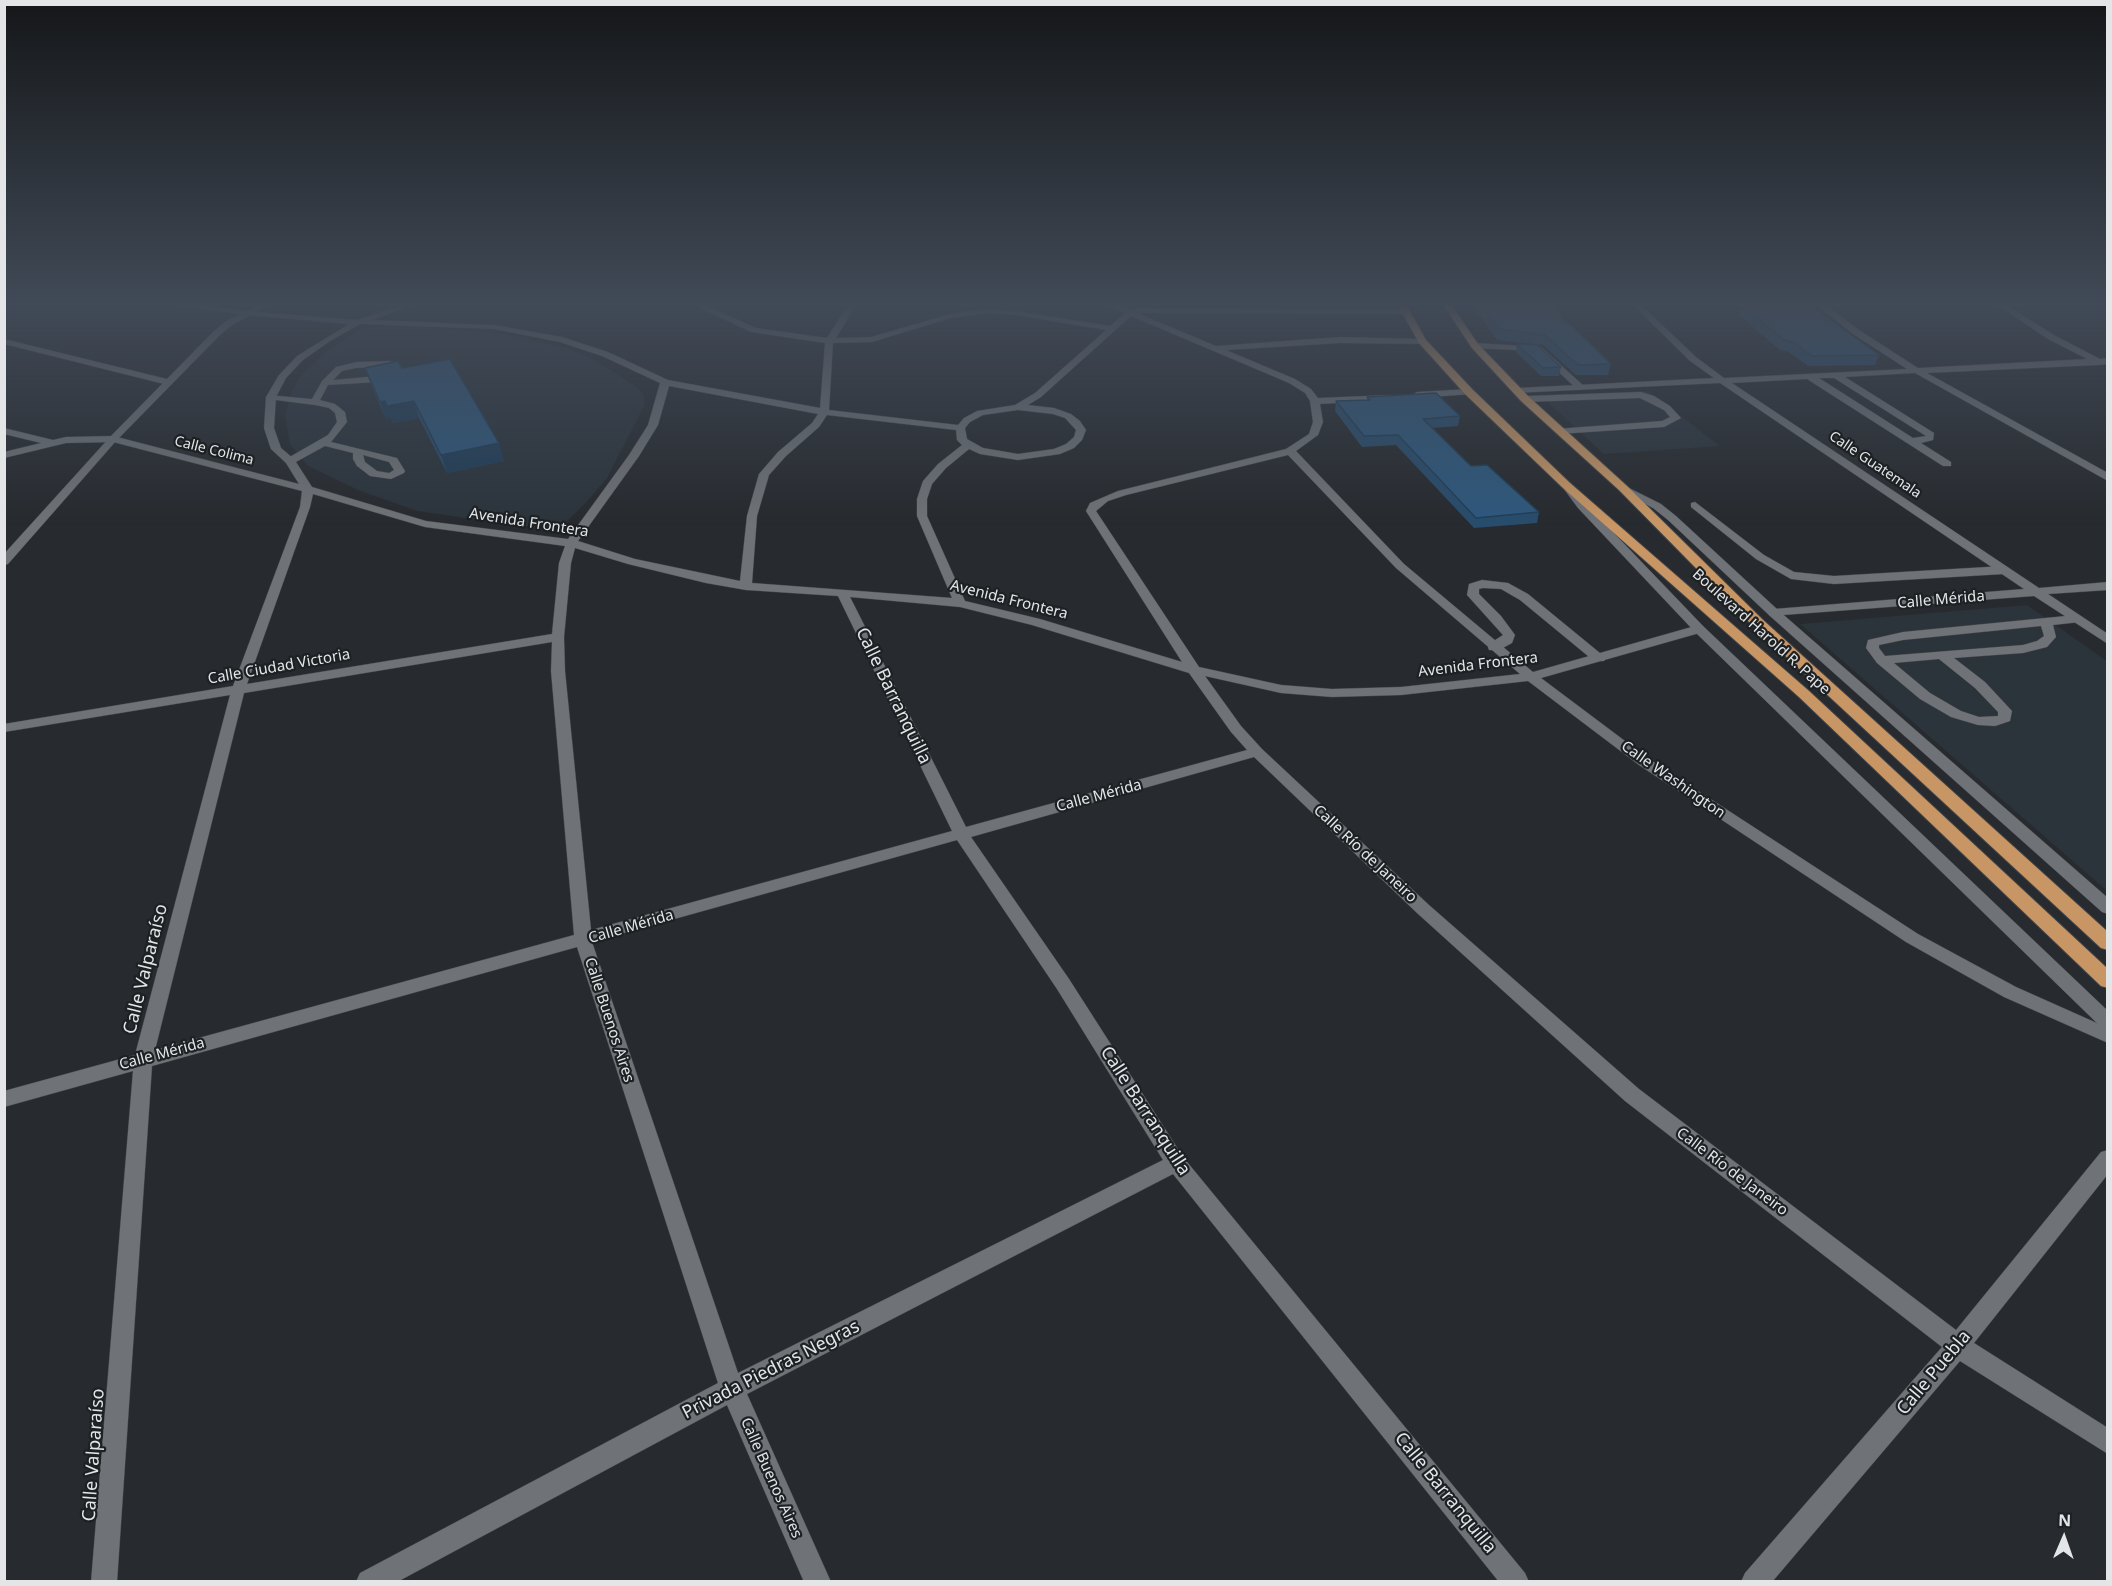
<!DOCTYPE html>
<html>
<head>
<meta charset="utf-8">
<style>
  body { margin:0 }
  #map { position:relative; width:2112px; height:1586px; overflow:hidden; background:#272a2e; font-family:"Noto Sans",sans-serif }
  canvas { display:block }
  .frame { position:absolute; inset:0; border:6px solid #e3e5e7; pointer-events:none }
  .north { position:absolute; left:2034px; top:1508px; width:60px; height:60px; -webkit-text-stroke:4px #1d2124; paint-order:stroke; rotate:2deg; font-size:16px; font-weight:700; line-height:24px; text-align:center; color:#e3e5e7 }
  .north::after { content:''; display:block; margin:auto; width:21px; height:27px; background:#e3e5e7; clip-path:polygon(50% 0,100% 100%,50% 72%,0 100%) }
</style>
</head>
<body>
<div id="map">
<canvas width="2112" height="1586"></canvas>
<div class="frame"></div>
<div class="north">N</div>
</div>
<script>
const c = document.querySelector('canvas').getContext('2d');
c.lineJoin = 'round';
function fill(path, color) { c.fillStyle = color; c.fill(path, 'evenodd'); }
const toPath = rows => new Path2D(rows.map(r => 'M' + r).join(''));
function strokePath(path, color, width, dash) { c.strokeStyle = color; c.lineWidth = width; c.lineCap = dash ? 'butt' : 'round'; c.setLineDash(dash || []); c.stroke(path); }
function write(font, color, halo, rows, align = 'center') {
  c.font = font + ' "Noto Sans",sans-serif'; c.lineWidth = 4.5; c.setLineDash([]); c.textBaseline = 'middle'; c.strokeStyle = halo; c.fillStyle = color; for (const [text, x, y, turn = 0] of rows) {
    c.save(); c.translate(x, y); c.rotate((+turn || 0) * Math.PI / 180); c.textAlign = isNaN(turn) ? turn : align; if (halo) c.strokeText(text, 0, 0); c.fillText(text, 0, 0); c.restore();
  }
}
fill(toPath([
  [397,325,499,333,566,348,595,360,637,387,643,394,645,404,607,478,585,504,565,523,558,526,550,528,513,525,417,511,358,490,308,466,290,444,285,415,292,390,302,374,326,352,362,328],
  [1648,391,1720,446,1604,454,1541,396],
  [2027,605,2107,661,2107,891,1800,624]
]), '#2b333b');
const service = toPath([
  [1475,343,1541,347,1586,388,1578,390,1536,351,1472,348,1471,346,1475,343],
  [390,361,401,367,397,375,378,382,328,385,320,400,335,404,345,412,347,422,331,442,397,458,405,471,404,473,391,479,370,476,357,466,353,459,353,453,325,446,294,463,286,463,286,459,328,435,337,422,335,413,329,408,315,405,268,399,268,395,312,399,322,381,336,367,356,362,390,361],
  [389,367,392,368,390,371,377,376,333,380,342,371,356,368,389,367],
  [363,455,389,462,394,470,389,473,377,471,365,462,363,455],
  [1641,392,1654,396,1670,406,1681,418,1664,427,1559,434,1554,431,1556,429,1662,421,1670,417,1664,410,1640,398,1525,402,1520,399,1525,396,1641,392],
  [1695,502,1764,555,1794,572,1834,576,2004,566,2010,570,2004,574,1834,584,1791,579,1756,559,1691,507,1691,503,1695,502],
  [1482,580,1508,583,1528,594,1606,658,1604,661,1594,661,1520,600,1501,589,1483,588,1479,589,1479,594,1501,616,1515,635,1512,643,1499,650,1489,650,1488,647,1489,644,1503,635,1467,595,1469,584,1482,580],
  [2076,615,2082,619,2080,622,2053,625,2056,637,2047,647,2023,653,1954,658,1985,682,2012,711,2010,721,1995,726,1978,725,1951,717,1920,699,1877,663,1866,648,1868,640,1903,632,2076,615],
  [2041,626,2044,636,2037,641,2023,645,1885,656,1879,648,1879,645,1903,640,2041,626],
  [1939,659,1975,688,1998,712,1998,716,1979,717,1961,711,1930,693,1894,663,1939,659]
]);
const minor = toPath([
  [163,303,185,303,246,311,357,320,406,303,417,303,372,320,494,325,562,337,608,352,668,380,820,408,825,343,751,332,690,303,700,303,756,328,827,338,849,303,857,303,836,338,871,337,950,314,988,309,1016,311,1110,326,1125,313,1103,303,1114,303,1131,310,1138,308,1409,310,1409,314,1406,314,1137,313,1216,346,1340,337,1425,339,1426,341,1422,344,1340,343,1226,350,1295,379,1311,389,1318,398,1390,395,1390,399,1387,400,1320,404,1323,422,1318,435,1296,451,1404,564,1533,672,1695,626,1703,626,1705,629,1703,632,1541,678,1649,759,1918,934,2016,987,2108,1028,2108,1043,2004,997,1906,942,1639,765,1528,681,1401,695,1332,697,1281,693,1205,676,1241,726,1262,749,1429,905,1639,1089,1956,1330,2101,1152,2108,1150,2108,1174,1974,1343,2108,1428,2108,1454,1960,1361,1772,1582,1741,1582,1745,1573,1942,1347,1625,1101,1417,913,1254,757,971,837,1069,979,1183,1157,1525,1573,1529,1582,1499,1582,1173,1174,747,1394,831,1582,804,1582,727,1405,397,1582,356,1582,360,1573,718,1383,577,947,152,1066,117,1582,91,1582,133,1071,4,1107,4,1091,135,1055,230,695,4,732,4,724,233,686,300,507,302,491,113,442,66,443,4,458,4,452,41,443,4,434,4,428,53,440,66,437,113,436,299,484,286,463,271,449,264,428,266,397,279,375,297,356,349,324,246,315,163,303],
  [988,313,1016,315,1106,330,1035,393,1015,405,977,411,964,418,958,425,829,410,833,343,872,342,951,318,988,313],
  [1131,316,1289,383,1305,393,1310,401,1313,422,1309,434,1286,449,1118,491,1090,503,1086,511,1182,662,1040,619,965,601,927,516,927,499,932,484,946,468,969,449,980,454,1018,460,1060,454,1074,448,1082,440,1086,430,1080,421,1071,414,1054,408,1028,405,1041,397,1131,316],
  [360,324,494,329,560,342,602,356,660,383,648,425,629,455,568,539,426,521,312,487,294,459,281,448,274,428,276,397,286,378,303,360,330,341,360,324],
  [669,386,818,414,812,423,778,452,759,474,747,516,740,581,635,559,578,541,639,456,658,425,669,386],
  [1018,410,1053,414,1065,418,1076,430,1074,437,1066,444,1054,449,1018,454,983,448,967,439,965,428,970,422,983,415,1018,410],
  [827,415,956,430,957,440,962,445,938,464,923,481,917,499,917,516,952,598,752,583,757,516,769,475,786,456,819,427,827,415],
  [1288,455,1396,568,1520,674,1401,687,1332,689,1281,685,1199,667,1096,511,1108,501,1126,495,1288,455],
  [313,494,425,527,565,546,559,563,552,634,247,684,310,507,313,494],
  [575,548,628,564,706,583,746,590,838,596,952,831,591,930,565,671,564,637,571,563,575,548],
  [850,597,960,607,1032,625,1189,673,1231,732,1247,750,966,827,850,597],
  [552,642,551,671,574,935,155,1050,244,693,552,642],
  [957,840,1057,989,1163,1160,738,1373,592,942,957,840],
  [1631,303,1639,303,1696,357,1724,378,1907,369,1853,334,1814,303,1823,303,1859,330,1918,368,2087,359,2048,339,1994,303,2003,303,2054,335,2100,359,2108,358,2108,364,2099,365,1927,373,2108,473,2108,481,1915,373,1845,377,1934,433,1933,440,1921,443,1951,462,1951,466,1943,466,1807,379,1732,383,2039,588,2108,582,2108,590,2048,594,2108,634,2108,644,2034,596,1770,616,1768,613,1770,610,1774,609,2024,589,1720,383,1514,393,1512,391,1517,388,1714,378,1690,361,1631,303],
  [1819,378,1834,378,1926,436,1913,438,1819,378],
  [4,339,171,380,173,382,168,385,4,344,4,339],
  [1469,389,1474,392,1472,394,1417,398,1412,395,1417,392,1469,389]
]);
const tertiary = toPath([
  [263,303,273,303,232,325,219,336,116,441,8,564,4,565,4,554,110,437,213,332,226,321,263,303],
  [1566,482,1570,483,1586,504,1703,626,2108,1011,2108,1030,2102,1028,1695,632,1578,508,1561,485,1566,482],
  [1623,485,1661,504,1676,516,1778,610,2108,898,2108,914,2102,912,1770,616,1668,520,1653,508,1619,490,1619,486,1623,485]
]);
const trunk = toPath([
  [1397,303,1405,303,1426,340,1473,390,1570,483,1809,691,2108,969,2108,988,2101,986,1799,697,1562,487,1465,394,1419,343,1397,303],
  [1442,303,1450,303,1478,344,1529,397,1627,486,1763,620,2108,932,2108,950,2101,948,1753,626,1619,490,1521,401,1472,348,1442,303]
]);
strokePath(service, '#434548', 1);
strokePath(minor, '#434548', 1);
strokePath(tertiary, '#434548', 1);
strokePath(trunk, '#434548', 2);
fill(service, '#6f7377');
fill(minor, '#6f7377');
fill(tertiary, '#6f7377');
fill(trunk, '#c89664');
fill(toPath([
  [1470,303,1552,303,1566,323,1611,364,1608,375,1576,375,1543,345,1497,340],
  [1742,305,1879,355,1875,365,1808,366,1789,352,1780,350,1739,315],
  [1517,344,1561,367,1559,376,1541,376,1516,352],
  [365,368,402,368,499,443,504,461,447,473,419,418,393,423,391,418,386,419,371,385],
  [1367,397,1460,416,1458,426,1432,428,1471,466,1539,512,1537,523,1474,528,1396,445,1362,447,1335,411,1336,401,1367,400]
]), '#284c6c');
fill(toPath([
  [385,401,391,418,386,419,380,402],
  [414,401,419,418,393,423,387,406],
  [499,443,504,461,447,473,441,455]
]), '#203e58');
const building = toPath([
  [1480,303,1552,303,1566,323,1569,323,1611,364,1578,365,1545,335,1499,329,1480,303],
  [1742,305,1810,305,1879,355,1812,356,1793,342,1784,340,1742,305],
  [1517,344,1537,345,1561,367,1543,368,1517,344],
  [450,359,499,443,441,455,414,401,387,406,385,401,380,402,365,368,398,361,402,368,450,359],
  [1436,393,1460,416,1423,419,1471,466,1487,465,1539,512,1476,518,1398,435,1364,436,1336,401,1370,400,1367,397,1436,393]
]);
fill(building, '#2e587d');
strokePath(building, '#203e58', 1.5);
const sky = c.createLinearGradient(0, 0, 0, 525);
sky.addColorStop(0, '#151719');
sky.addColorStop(0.58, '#414a57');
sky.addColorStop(1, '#414a5700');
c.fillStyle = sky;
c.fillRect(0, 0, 2112, 525);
write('14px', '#e3e5e7', '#1d2124', [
  ["Calle Colima",214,451,14],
  ["Calle Guatemala",1875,465,34]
]);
write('15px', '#e3e5e7', '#1d2124', [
  ["Avenida Frontera",529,523,9],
  ["Avenida Frontera",1009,600,14],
  ["Calle Mérida",1941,600,-5],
  ["Boulevard Harold R. Pape",1761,632,42],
  ["Avenida Frontera",1478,665,-7],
  ["Calle Ciudad Victoria",279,667,-10],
  ["Calle Washington",1673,780,35],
  ["Calle Mérida",1099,796,-15],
  ["Calle Río de Janeiro",1365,854,43],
  ["Calle Mérida",631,927,-16],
  ["Calle Buenos Aires",609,1020,72],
  ["Calle Mérida",162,1054,-15],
  ["Calle Río de Janeiro",1732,1172,37],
  ["Calle Buenos Aires",771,1478,66]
]);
write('18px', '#e3e5e7', '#1d2124', [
  ["Calle Barranquilla",893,696,64],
  ["Calle Valparaíso",146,969,-76],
  ["Calle Barranquilla",1145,1111,57],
  ["Privada Piedras Negras",771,1370,-27],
  ["Calle Puebla",1934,1373,-50],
  ["Calle Valparaíso",94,1455,-86],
  ["Calle Barranquilla",1445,1493,51]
]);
</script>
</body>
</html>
